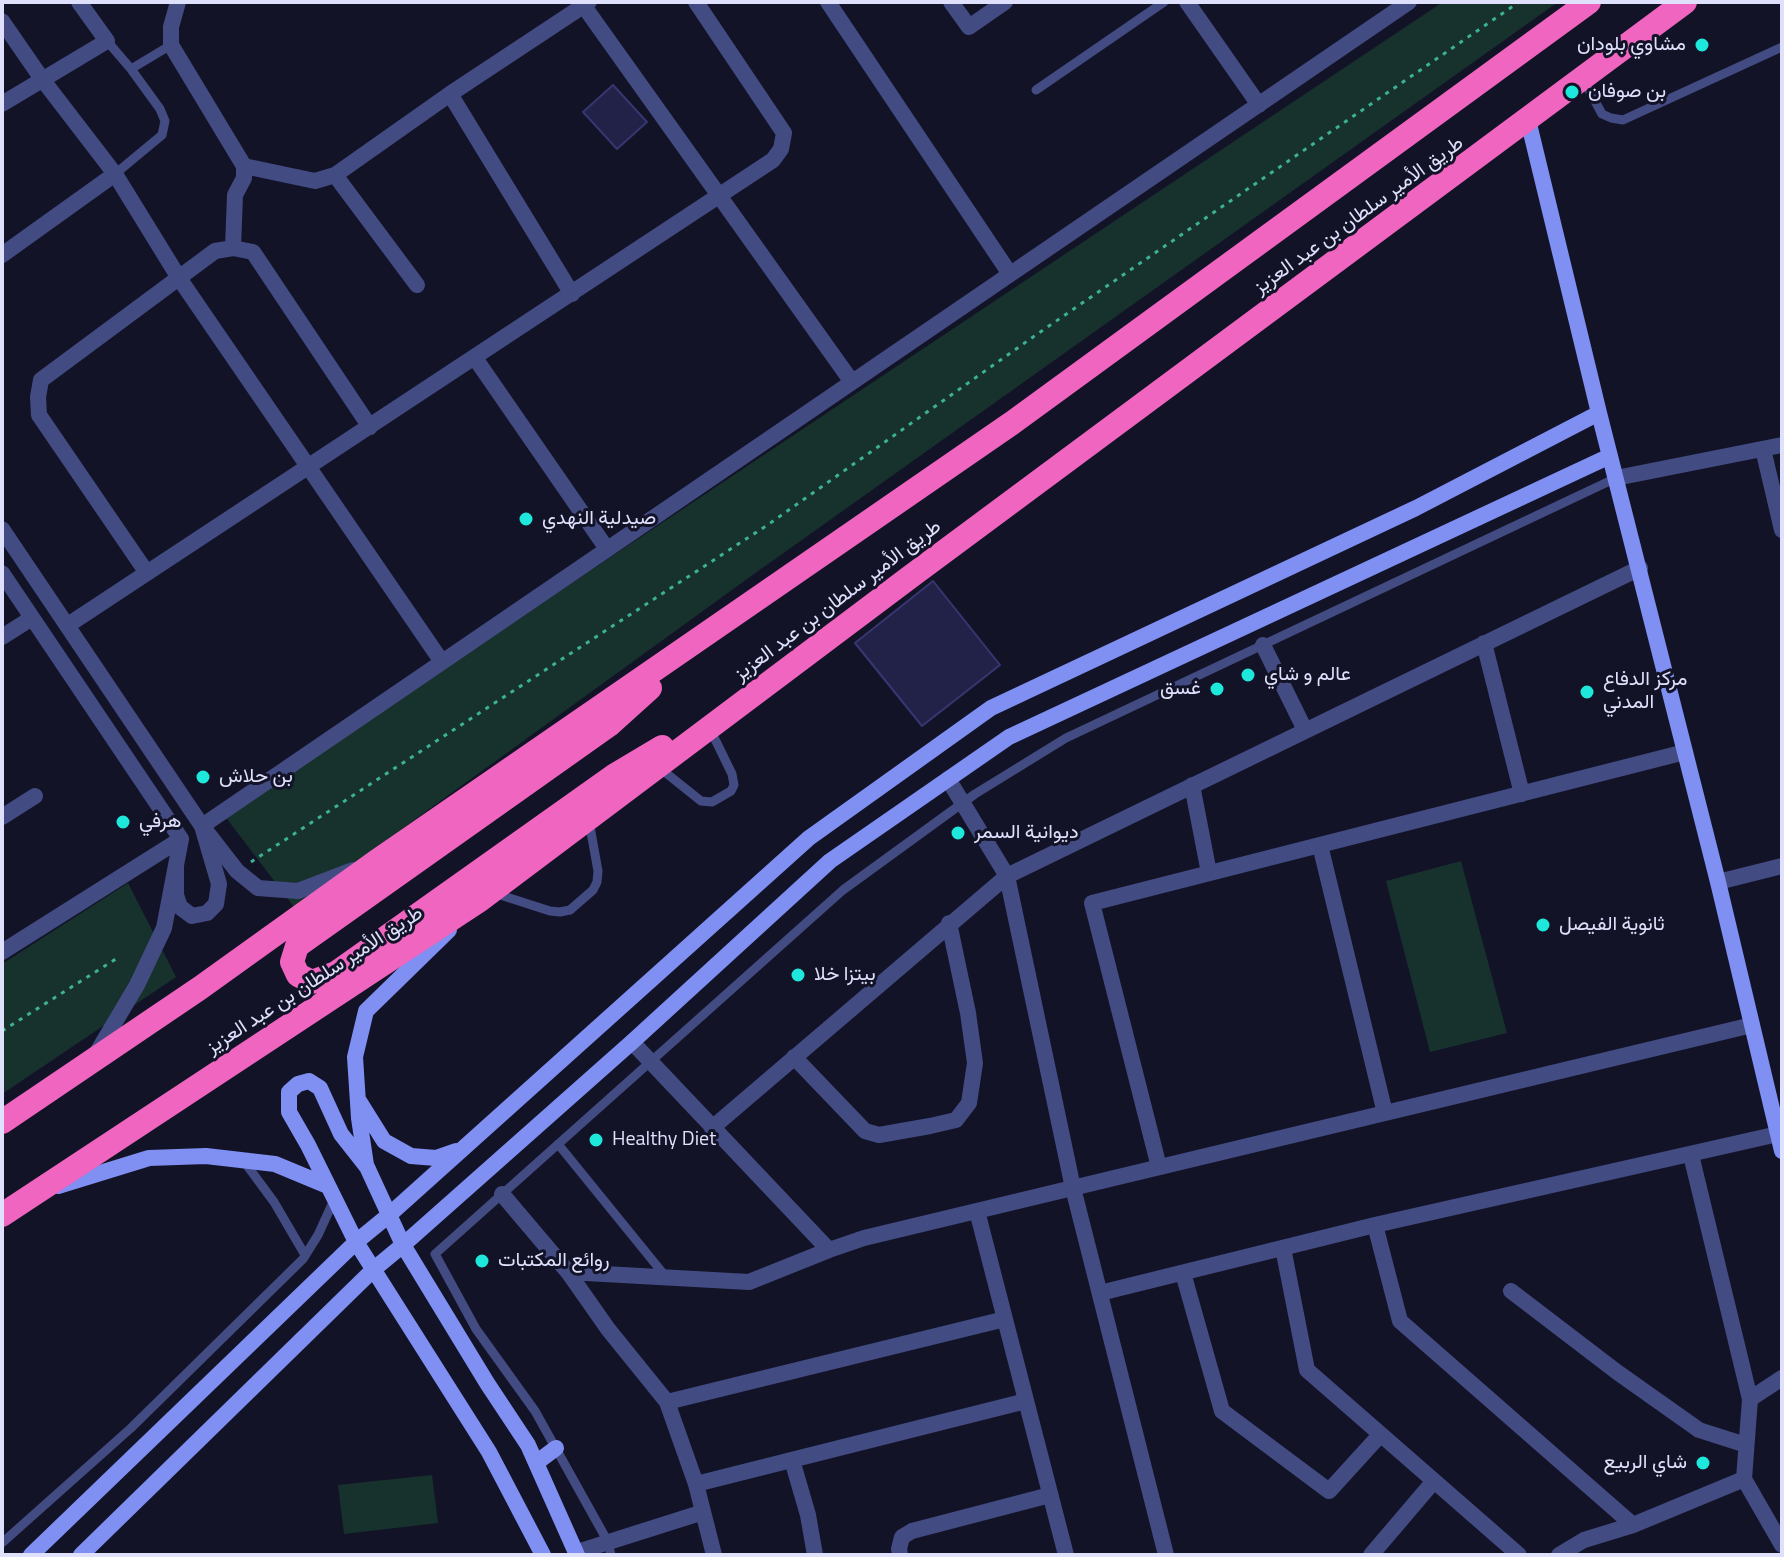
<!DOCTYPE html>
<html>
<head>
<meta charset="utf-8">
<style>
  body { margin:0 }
  #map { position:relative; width:1784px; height:1557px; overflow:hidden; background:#131328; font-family:"Titillium Web",sans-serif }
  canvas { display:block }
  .frame { position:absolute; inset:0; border:4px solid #dee0fc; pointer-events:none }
</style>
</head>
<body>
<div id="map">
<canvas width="1784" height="1557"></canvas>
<div class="frame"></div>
</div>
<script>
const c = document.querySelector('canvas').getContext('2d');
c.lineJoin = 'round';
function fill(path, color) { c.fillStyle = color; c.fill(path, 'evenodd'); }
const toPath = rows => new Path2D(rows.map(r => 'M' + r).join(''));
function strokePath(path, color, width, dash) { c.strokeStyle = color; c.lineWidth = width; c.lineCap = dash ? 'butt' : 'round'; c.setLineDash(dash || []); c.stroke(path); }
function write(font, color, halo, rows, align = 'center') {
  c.font = font + ' "Titillium Web",Vazirmatn,sans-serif'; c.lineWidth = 6; c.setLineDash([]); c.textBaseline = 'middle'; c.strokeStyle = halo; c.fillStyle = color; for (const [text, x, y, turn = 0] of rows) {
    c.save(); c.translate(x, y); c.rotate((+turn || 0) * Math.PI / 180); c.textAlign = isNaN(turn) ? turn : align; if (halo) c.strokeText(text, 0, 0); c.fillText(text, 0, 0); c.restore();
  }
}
fill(toPath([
  [1443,2,1558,2,754,574,294,907,224,815],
  [1461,861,1507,1033,1430,1052,1386,881],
  [128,883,176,977,2,1094,2,964],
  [432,1475,438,1523,344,1534,338,1485]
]), '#17322c');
const building = toPath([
  [613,85,647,122,617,149,583,112,613,85],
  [933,581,1000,665,922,726,855,643,933,581]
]);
fill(building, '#222148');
strokePath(building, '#373671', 2);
strokePath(toPath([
  [251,862,769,524,1033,337,1519,2],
  [2,1031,119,957]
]), '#3db196', 3, [4, 6]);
strokePath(toPath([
  [107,41,131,69],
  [1583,79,1602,114,1611,118,1623,120,1782,47],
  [1036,90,1164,2],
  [115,174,162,135,165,121,160,109,131,69,171,45],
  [661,769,701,801,712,802,731,791,734,785,732,774,710,729],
  [494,893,550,911,560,912,570,910,593,890,597,882,598,871,589,821],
  [558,1144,666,1277],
  [243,1160,274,1202,305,1255],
  [2,1543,131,1428,303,1259,318,1235,335,1198],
  [611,1555,608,1542,535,1411,476,1329,435,1254,843,890,975,794,1066,738,1616,478]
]), '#434b83', 9);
strokePath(toPath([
  [178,2,171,27,171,45,244,166,244,178,235,195,233,248],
  [581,2,852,382],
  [828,2,1010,274],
  [951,2,969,27,1005,2],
  [1187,2,1259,105],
  [2,21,42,79,115,174,179,278,442,662],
  [450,94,572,294],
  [2,104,107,41,79,2],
  [244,166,315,181,335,175,450,94,589,2],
  [335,175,417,285],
  [2,255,115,174],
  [475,358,607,549],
  [1763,449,1782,530],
  [1616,478,1782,445],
  [2,529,202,826,237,871,258,888,298,891,353,870],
  [2,573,181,839,164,928,137,985,96,1054],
  [147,573,39,415,38,397,41,380,215,251,233,248,253,252,370,427],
  [68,625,773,160,781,149,784,133,696,2],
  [2,637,32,618],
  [1484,643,1522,794],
  [1263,645,1305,730],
  [948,779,1007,876,1073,1188,1166,1555],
  [1192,785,1209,873],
  [2,817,35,796],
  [1320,845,1385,1113],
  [176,868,176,895,180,907,192,916,207,913,216,904,219,884,202,826,1409,2],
  [1718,882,1782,866],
  [2,952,181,839],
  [632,1042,829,1250],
  [794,1057,865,1131,879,1135,930,1126,956,1120,969,1103,975,1063,968,1013,949,923],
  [712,1128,1007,876,1640,568],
  [1691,1155,1750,1399,1744,1479,1782,1545],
  [1159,1167,1092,903,1685,752],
  [502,1194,568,1272,608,1329,667,1402,696,1484,714,1555],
  [977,1211,1066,1555],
  [1375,1225,1400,1321,1633,1525],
  [1283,1248,1307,1370,1519,1555],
  [568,1272,749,1282,829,1250,864,1238,1752,1025],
  [1183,1273,1222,1411,1329,1491,1380,1435],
  [1511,1291,1617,1372,1699,1430,1746,1445],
  [1100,1293,1375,1225,1778,1134],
  [1750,1399,1782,1378],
  [667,1402,1005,1319],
  [792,1460,808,1515,815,1555],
  [696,1484,1026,1401],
  [577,1552,703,1512],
  [900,1555,899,1549,902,1537,912,1531,1050,1495],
  [1371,1555,1434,1481],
  [1559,1555,1584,1540,1633,1525,1744,1479]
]), '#434b83', 16);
strokePath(toPath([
  [1528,120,1599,413,1718,882,1782,1151],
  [359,1101,384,1141,411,1156,436,1158,456,1151],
  [366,1165,359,1118,355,1057,366,1011,449,930],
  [58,1186,149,1158,206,1156,275,1164,328,1186],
  [536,1463,556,1448],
  [31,1555,356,1242,389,1215,809,838,991,708,1416,508,1599,413],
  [81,1555,374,1269,403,1245,632,1042,830,861,1009,737,1610,456],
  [543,1555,489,1452,356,1242,308,1145,289,1112,289,1092,298,1084,309,1081,320,1088,341,1134,367,1167,403,1245,487,1383,528,1445,577,1555]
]), '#7f8ff2', 16);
strokePath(toPath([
  [650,688,609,725,297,946,292,962,298,975,312,982,336,973,615,775,662,747],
  [2,1122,200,988,377,861,1012,423,1589,2],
  [2,1215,480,900,910,577,1685,2]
]), '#f065bf', 24);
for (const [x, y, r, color] of [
  [1702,45,8,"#1de8db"],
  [1572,92,8,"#1de8db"],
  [526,519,8,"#1de8db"],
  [1248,675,8,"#1de8db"],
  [1217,689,8,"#1de8db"],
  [1587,692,8,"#1de8db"],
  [203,777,8,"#1de8db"],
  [123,822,8,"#1de8db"],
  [958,833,8,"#1de8db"],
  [1543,925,8,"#1de8db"],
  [798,975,8,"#1de8db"],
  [596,1140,8,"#1de8db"],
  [482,1261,8,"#1de8db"],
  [1703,1463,8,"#1de8db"]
]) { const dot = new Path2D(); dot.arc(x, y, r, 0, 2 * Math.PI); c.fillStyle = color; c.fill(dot); strokePath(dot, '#131328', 3); }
write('20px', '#dee0fc', '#131328', [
  ["مشاوي بلودان",1686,45,"right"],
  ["بن صوفان",1588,92],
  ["صيدلية النهدي",542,519],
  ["عالم و شاي",1264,675],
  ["مركز الدفاع",1603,680],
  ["المدني",1603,703],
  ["غسق",1201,689,"right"],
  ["بن حلاش",219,777],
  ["هرفي",139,822],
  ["ديوانية السمر",974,833],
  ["ثانوية الفيصل",1559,925],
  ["بيتزا خلا",814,975],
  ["Healthy Diet",612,1140],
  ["روائع المكتبات",498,1261],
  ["شاي الربيع",1687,1463,"right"]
], 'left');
write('20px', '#dee0fc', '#131328', [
  ["طريق الأمير سلطان بن عبد العزيز",1359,216,-36],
  ["طريق الأمير سلطان بن عبد العزيز",838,601,-37],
  ["طريق الأمير سلطان بن عبد العزيز",315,981,-33]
]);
</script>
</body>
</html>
